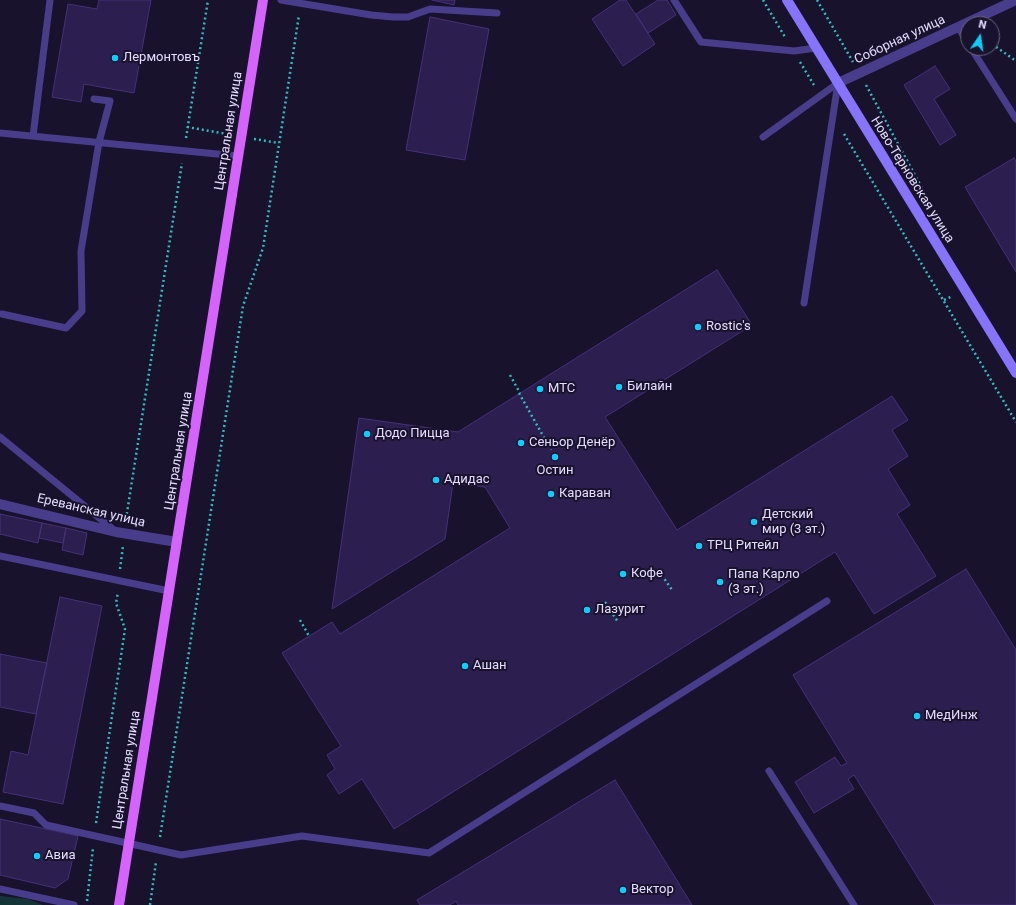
<!DOCTYPE html>
<html>
<head>
<meta charset="utf-8">
<style>
  body { margin:0 }
  #map { position:relative; width:1016px; height:905px; overflow:hidden; background:#19122d; font-family:Roboto,sans-serif }
  canvas { display:block }
  .north { position:absolute; left:960px; top:16px; width:40px; height:40px; box-sizing:border-box; background:#19122d; border:1px solid #6b6381; border-radius:50%; rotate:13deg; font-size:11px; font-weight:700; line-height:16px; text-align:center; color:#e5ddff }
  .north::after { content:''; display:block; margin:auto; width:14px; height:18px; background:#09ceff; clip-path:polygon(50% 0,100% 100%,50% 72%,0 100%) }
</style>
</head>
<body>
<div id="map">
<canvas width="1016" height="905"></canvas>
<div class="north">N</div>
</div>
<script>
const c = document.querySelector('canvas').getContext('2d');
c.lineJoin = 'round';
function fill(path, color) { c.fillStyle = color; c.fill(path, 'evenodd'); }
const toPath = rows => new Path2D(rows.map(r => 'M' + r).join(''));
function strokePath(path, color, width, dash) { c.strokeStyle = color; c.lineWidth = width; c.lineCap = dash ? 'butt' : 'round'; c.setLineDash(dash || []); c.stroke(path); }
function write(font, color, halo, rows, align = 'center') {
  c.font = font + ' Roboto,sans-serif'; c.lineWidth = 4; c.setLineDash([]); c.textBaseline = 'middle'; c.strokeStyle = halo; c.fillStyle = color; for (const [text, x, y, turn = 0] of rows) {
    c.save(); c.translate(x, y); c.rotate((+turn || 0) * Math.PI / 180); c.textAlign = isNaN(turn) ? turn : align; if (halo) c.strokeText(text, 0, 0); c.fillText(text, 0, 0); c.restore();
  }
}
fill(toPath([
  [0,896,28,899,43,905,0,905]
]), '#153437');
const building = toPath([
  [99,0,151,0,134,93,84,84,81,102,52,97,68,4,97,9,99,0],
  [432,0,455,0,454,5,432,0],
  [620,0,626,0,655,44,623,66,592,19,620,0],
  [658,0,667,0,676,15,648,33,636,14,658,0],
  [430,17,489,29,465,160,406,150,430,17],
  [935,66,950,89,934,99,956,135,940,145,904,85,935,66],
  [1014,158,1016,161,1016,272,965,187,1014,158],
  [717,270,752,325,605,417,677,530,892,396,908,420,892,430,908,456,888,469,910,505,897,514,936,576,874,614,835,552,394,829,362,779,339,794,327,775,335,769,327,755,341,746,282,653,332,622,340,634,510,528,485,487,453,483,445,539,332,609,359,418,458,432,717,270],
  [0,514,42,523,38,543,0,534,0,514],
  [42,523,66,528,63,543,39,538,42,523],
  [66,528,87,533,83,555,62,550,66,528],
  [966,569,1016,650,1016,905,935,905,854,775,848,779,854,789,814,813,795,782,835,757,841,766,847,763,793,675,966,569],
  [60,597,102,606,63,804,3,792,11,751,28,755,60,597],
  [0,654,47,663,36,714,0,707,0,654],
  [615,780,692,905,458,905,456,901,450,905,420,905,417,900,615,780],
  [0,819,78,836,68,879,55,888,0,875,0,819]
]);
fill(building, '#2c1e4e');
strokePath(building, '#46307a', 1);
strokePath(toPath([
  [763,0,785,37],
  [817,0,853,62],
  [992,44,1016,61],
  [800,62,814,85],
  [866,85,923,190],
  [187,127,227,134],
  [844,134,1016,422],
  [186,138,208,0],
  [254,139,279,143],
  [944,300,953,296],
  [510,375,520,393],
  [519,393,551,450],
  [126,519,182,163],
  [120,569,123,546],
  [659,571,672,590],
  [605,602,618,622],
  [300,620,309,636],
  [96,823,125,629,116,603,118,592],
  [160,837,243,306,263,248,299,15],
  [87,901,93,848],
  [150,905,156,862]
]), '#31babf', 2.5, [2, 3]);
strokePath(toPath([
  [281,0,371,15,393,17,408,17,430,9,497,13],
  [674,0,701,42,794,51,816,48],
  [958,27,968,43],
  [971,48,1016,119],
  [0,133,238,156],
  [33,136,50,0],
  [763,137,838,83],
  [804,303,838,83],
  [2,314,66,328,82,311,81,251,99,142,110,101,94,99],
  [0,437,114,530],
  [0,556,169,591],
  [769,771,854,905],
  [0,806,34,813,46,825,181,855,302,836,429,853,827,601],
  [0,889,74,905]
]), '#483d8b', 7);
strokePath(toPath([
  [838,83,1016,0],
  [0,504,116,532,177,542]
]), '#483d8b', 10);
strokePath(toPath([
  [787,0,1016,373]
]), '#8674ff', 10);
strokePath(toPath([
  [119,905,263,0]
]), '#d564ff', 10);
for (const [x, y, r, color] of [
  [115,58,4,"#09ceff"],
  [698,327,4,"#09ceff"],
  [619,387,4,"#09ceff"],
  [540,389,4,"#09ceff"],
  [367,434,4,"#09ceff"],
  [521,443,4,"#09ceff"],
  [555,457,4,"#09ceff"],
  [436,480,4,"#09ceff"],
  [551,494,4,"#09ceff"],
  [754,522,4,"#09ceff"],
  [699,546,4,"#09ceff"],
  [623,574,4,"#09ceff"],
  [720,582,4,"#09ceff"],
  [587,610,4,"#09ceff"],
  [465,666,4,"#09ceff"],
  [917,716,4,"#09ceff"],
  [37,856,4,"#09ceff"],
  [623,890,4,"#09ceff"]
]) { const dot = new Path2D(); dot.arc(x, y, r, 0, 2 * Math.PI); c.fillStyle = color; c.fill(dot); strokePath(dot, '#19122d', 1.5); }
write('13px', '#e5ddff', '#19122d', [
  ["Соборная улица",900,40,-25],
  ["Центральная улица",229,131,-81],
  ["Ново-Терновская улица",912,180,58],
  ["Центральная улица",179,451,-81],
  ["Ереванская улица",91,511,13],
  ["Центральная улица",127,770,-81]
]);
write('13px', '#e5ddff', '#19122d', [
  ["Лермонтовъ",123,58],
  ["Rostic's",706,327],
  ["Билайн",627,387],
  ["МТС",548,389],
  ["Додо Пицца",375,434],
  ["Сеньор Денёр",529,443],
  ["Остин",555,471,"center"],
  ["Адидас",444,480],
  ["Караван",559,494],
  ["Детский",762,515],
  ["мир (3 эт.)",762,530],
  ["ТРЦ Ритейл",707,546],
  ["Кофе",631,574],
  ["Папа Карло",728,575],
  ["(3 эт.)",728,590],
  ["Лазурит",595,610],
  ["Ашан",473,666],
  ["МедИнж",925,716],
  ["Авиа",45,856],
  ["Вектор",631,890]
], 'left');
</script>
</body>
</html>
